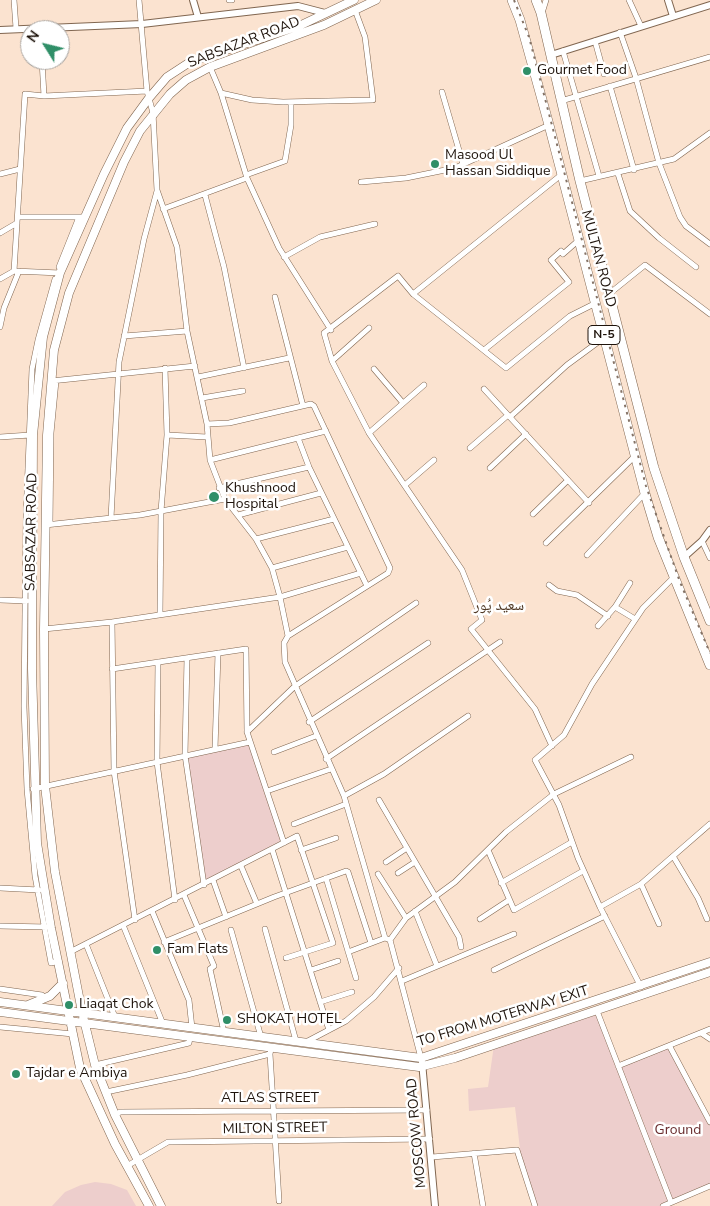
<!DOCTYPE html>
<html>
<head>
<meta charset="utf-8">
<style>
  body { margin:0 }
  #map { position:relative; width:710px; height:1206px; overflow:hidden; background:#fbe3d0; font-family:"Nunito Sans",sans-serif }
  canvas { display:block }
  .north { position:absolute; left:20px; top:20px; width:50px; height:50px; box-sizing:border-box; background:#fff; border:1px solid #a5a19d; border-radius:50%; rotate:306deg; font-size:14px; font-weight:700; line-height:20px; text-align:center; color:#1e130b }
  .north::after { content:''; display:block; margin:auto; width:18px; height:22px; background:#308f68; clip-path:polygon(50% 0,100% 100%,50% 72%,0 100%) }
</style>
</head>
<body>
<div id="map">
<canvas width="710" height="1206"></canvas>
<div class="north">N</div>
</div>
<script>
const c = document.querySelector('canvas').getContext('2d');
c.lineJoin = 'round';
function fill(path, color) { c.fillStyle = color; c.fill(path, 'evenodd'); }
const toPath = rows => new Path2D(rows.map(r => 'M' + r).join(''));
function strokePath(path, color, width, dash) { c.strokeStyle = color; c.lineWidth = width; c.lineCap = dash ? 'butt' : 'round'; c.setLineDash(dash || []); c.stroke(path); }
function write(font, color, halo, rows, align = 'center') {
  c.font = font + ' "Nunito Sans","Noto Naskh Arabic",sans-serif'; c.lineWidth = 5; c.setLineDash([]); c.textBaseline = 'middle'; c.strokeStyle = halo; c.fillStyle = color; for (const [text, x, y, turn = 0] of rows) {
    c.save(); c.translate(x, y); c.rotate((+turn || 0) * Math.PI / 180); c.textAlign = isNaN(turn) ? turn : align; if (halo) c.strokeText(text, 0, 0); c.fillText(text, 0, 0); c.restore();
  }
}
fill(toPath([
  [250,742,284,843,204,885,183,756],
  [597,1011,618,1066,670,1047,710,1122,710,1186,663,1206,535,1206,517,1150,520,1149,515,1107,469,1111,468,1089,488,1087,494,1045],
  [95,1182,111,1184,127,1190,136,1206,52,1206,65,1192,81,1185]
]), '#edcecc');
const minor = toPath([
  [14,0,16,28],
  [139,0,147,91,153,113,157,190,177,247,187,331,207,424,210,460,225,499,256,539,272,568,280,597,288,636],
  [229,0,232,0],
  [629,0,641,26],
  [542,13,546,0],
  [620,32,636,78,659,163,680,217,686,226,710,244],
  [595,41,604,74],
  [563,51,599,176],
  [42,60,44,96,147,91],
  [610,86,634,170],
  [442,92,463,164],
  [221,93,252,100,283,102,373,100,365,37,355,10],
  [561,101,710,57],
  [0,174,20,169],
  [618,174,630,211,659,238,696,267],
  [246,175,285,161,291,125,291,102],
  [247,178,279,248,331,330],
  [580,181,674,159,710,133],
  [361,182,406,178,455,168,549,125],
  [205,195,224,267,244,368],
  [163,209,247,178,221,93,210,67],
  [18,217,82,217],
  [0,233,17,223],
  [284,257,320,237,375,224],
  [59,267,79,217],
  [14,271,25,94,44,96],
  [0,279,14,271,60,273],
  [55,279,38,340,32,369,26,517,24,707,27,789,35,876,51,963,59,961],
  [413,294,561,175],
  [609,294,645,265,710,314],
  [275,297,303,406],
  [0,327,4,308,19,271],
  [124,336,187,331],
  [484,350,569,282,551,260,561,251,563,254,580,239],
  [332,361,369,328],
  [374,369,403,403],
  [198,377,289,358],
  [51,381,195,366],
  [484,389,589,503],
  [202,398,243,391],
  [510,417,567,365,605,337],
  [207,424,229,423,311,404,314,406,390,568,388,573,288,636,284,643,285,662,344,796,385,938,390,940,421,1058],
  [369,433,424,385],
  [167,435,207,437],
  [0,437,30,435],
  [298,438,309,467,367,586],
  [470,448,508,415],
  [210,460,326,431],
  [490,468,526,434],
  [405,485,434,460],
  [219,488,309,467],
  [533,514,568,480],
  [238,515,321,493],
  [111,518,119,362,144,239,157,191],
  [50,524,51,433,56,381],
  [45,525,140,515,225,499],
  [256,539,334,519],
  [702,541,710,558],
  [546,543,635,456],
  [587,555,645,493],
  [272,568,348,547],
  [549,585,557,591,577,595,608,616],
  [0,600,27,601],
  [615,607,635,619],
  [160,615,161,511,167,435,165,368],
  [112,622,114,771,135,920],
  [598,626,615,607,630,583],
  [44,629,112,622,280,597,361,573],
  [187,658,185,755,204,885],
  [158,662,157,762,175,900],
  [112,669,246,649,247,732,284,843],
  [309,722,428,643],
  [247,732,294,687,416,603],
  [552,746,535,709,471,629,482,620,462,570,369,433,332,361,324,333,398,276,413,294,506,368,570,316,596,303],
  [215,749,218,653],
  [274,752,316,736],
  [326,759,500,642],
  [33,789,250,742],
  [267,791,331,769],
  [344,796,384,774,468,716],
  [379,800,459,937,461,947],
  [294,824,346,804],
  [272,849,329,1030],
  [301,850,336,838],
  [488,850,514,910,583,871],
  [673,856,698,898,707,919],
  [386,862,407,848],
  [241,866,257,904],
  [398,873,415,862],
  [378,874,406,918],
  [326,878,356,978],
  [213,880,226,917],
  [501,883,572,842],
  [641,884,659,924],
  [0,888,39,890],
  [184,895,214,966,210,969,224,1032],
  [600,907,641,884,710,824],
  [152,911,189,1000,192,1028],
  [415,911,437,966],
  [480,919,509,900],
  [123,925,163,1024],
  [0,926,47,927],
  [265,929,296,1041],
  [231,930,261,1037],
  [390,940,406,918,455,882,506,832,554,794,631,757],
  [164,942,274,897,346,871,348,872,371,943],
  [86,944,115,1017],
  [70,952,297,836,333,943,286,958],
  [348,952,385,938],
  [311,970,338,961],
  [494,970,605,916],
  [402,981,514,934],
  [641,987,600,907,578,858,559,805,535,760,564,735,592,684,643,608,674,577],
  [0,989,42,995,45,998],
  [320,1002,352,992],
  [597,1011,671,1202],
  [0,1027,73,1034],
  [701,1033,710,1039],
  [306,1042,346,1021,374,997,399,968],
  [670,1047,710,1122],
  [270,1054,279,1201],
  [95,1065,189,1043,190,1038],
  [618,1066,710,1029],
  [106,1092,187,1075,270,1054,271,1049],
  [115,1115,120,1112,427,1110],
  [474,1153,483,1206],
  [432,1157,517,1150,535,1206],
  [127,1166,168,1142,430,1139],
  [663,1206,710,1186]
]);
const tertiary = toPath([
  [193,0,198,17],
  [668,0,673,16],
  [0,30,142,24,298,6,325,13],
  [551,55,710,5],
  [684,557,702,541,710,530],
  [422,1062,435,1206]
]);
const secondary = toPath([
  [0,1002,421,1058,710,962],
  [28,1005,50,996,63,983],
  [0,1012,419,1067,455,1058,710,972],
  [149,1206,115,1144,80,1068,51,928,37,843,32,669,33,435,43,337,60,273,104,174,127,128,149,98,167,77,190,62,299,26,354,0],
  [161,1206,115,1115,95,1065,82,1012,55,872,45,786,44,629,47,435,54,350,69,293,124,162,140,131,170,94,186,80,210,67,324,25,376,0]
]);
const primary = toPath([
  [512,0,520,20,549,125,646,497,658,537,710,665],
  [536,0,541,13,580,181,654,468,684,557,710,621]
]);
strokePath(minor, '#806650', 6);
strokePath(tertiary, '#806650', 8);
strokePath(secondary, '#806650', 9);
strokePath(primary, '#806650', 10);
strokePath(minor, '#fff', 5);
strokePath(tertiary, '#fff', 6);
strokePath(secondary, '#fff', 8);
strokePath(primary, '#fff', 9);
strokePath(toPath([
  [514,0,529,37,646,486,680,582,710,653]
]), '#857366', 2, [2.5, 5]);
for (const [x, y, r, color] of [
  [527,71,5,"#308f68"],
  [435,164,5,"#308f68"],
  [214,497,6,"#308f68"],
  [157,950,5,"#308f68"],
  [69,1005,5,"#308f68"],
  [227,1020,5,"#308f68"],
  [16,1074,5,"#308f68"]
]) { const dot = new Path2D(); dot.arc(x, y, r, 0, 2 * Math.PI); c.fillStyle = color; c.fill(dot); strokePath(dot, '#fff', 2); }
for (const [x, y, w] of [
  [604,335,32]
]) { const box = new Path2D(); box.roundRect(x - w / 2, y - 9.5, w, 19, 4); c.fillStyle = '#fff'; c.fill(box); strokePath(box, '#1e130b', 1); }
write('bold 12px', '#1e130b', null, [
  ["N-5",604,335]
]);
write('14px', '#1e130b', '#fff', [
  ["SABSAZAR ROAD",244,43,-21],
  ["MULTAN ROAD",598,259,75],
  ["SABSAZAR ROAD",32,532,-89],
  ["TO FROM MOTERWAY EXIT",503,1017,-17],
  ["ATLAS STREET",270,1099],
  ["MILTON STREET",275,1129,-1],
  ["MOSCOW ROAD",417,1133,-95]
]);
write('14px', '#1e130b', '#fff', [
  ["Gourmet Food",537,71],
  ["Masood Ul",445,156],
  ["Hassan Siddique",445,172],
  ["Khushnood",225,489],
  ["Hospital",225,505],
  ["Fam Flats",167,950],
  ["Liaqat Chok",79,1005],
  ["SHOKAT HOTEL",237,1020],
  ["Tajdar e Ambiya",26,1074]
], 'left');
write('14px', '#6a2e2f', '#fff', [
  ["Ground",678,1131]
]);
write('15px', '#4f3823', '#fff', [
  ["سعید پُور",499,606]
]);
</script>
</body>
</html>
